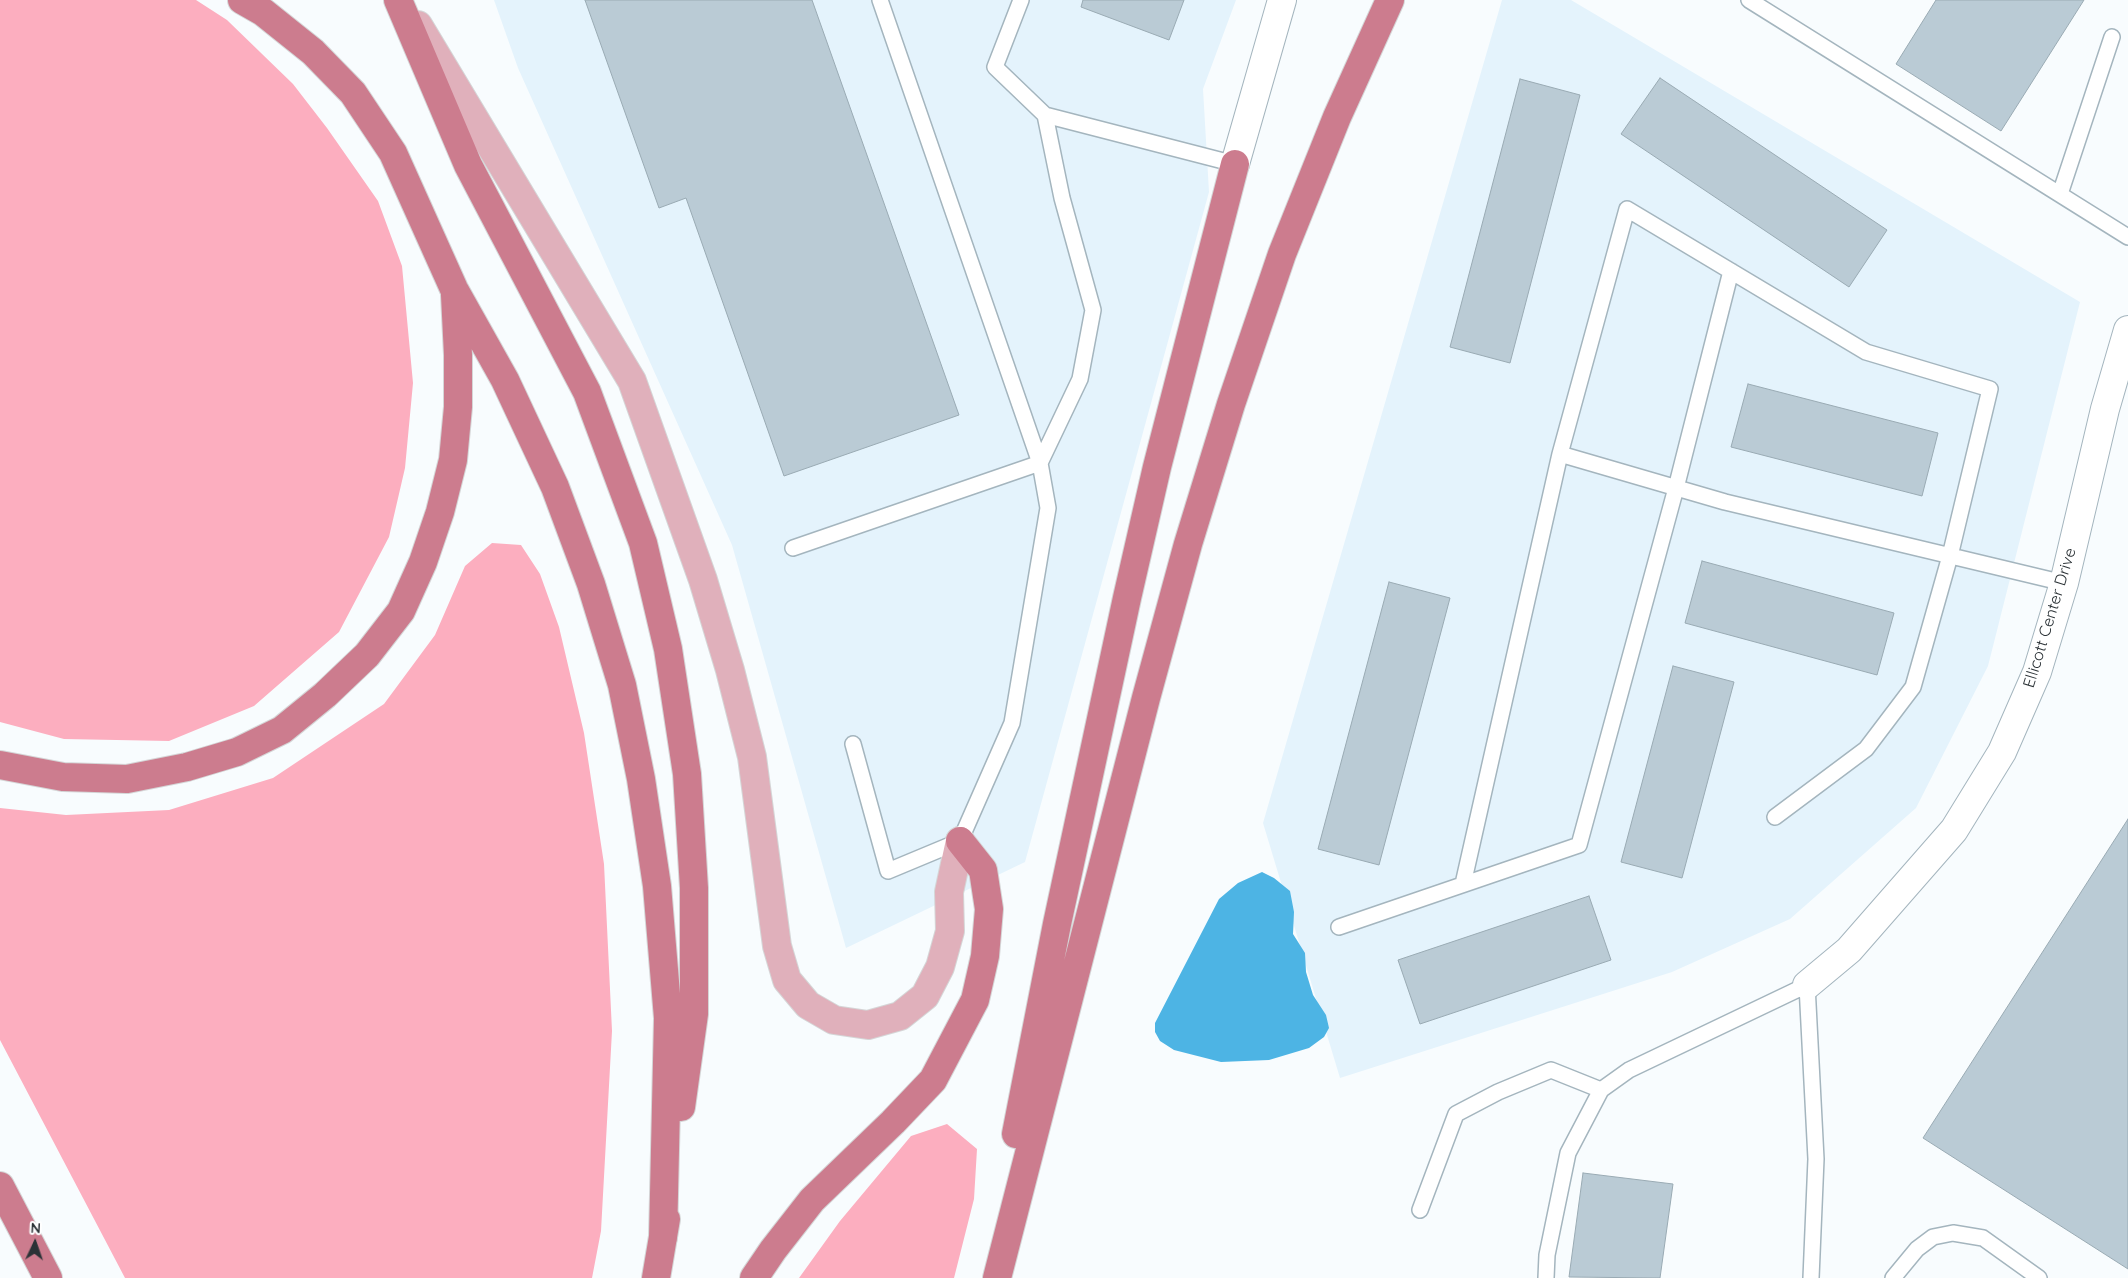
<!DOCTYPE html>
<html>
<head>
<meta charset="utf-8">
<style>
  body { margin:0 }
  #map { position:relative; width:2128px; height:1278px; overflow:hidden; background:#f8fcfe; font-family:Quicksand,sans-serif }
  canvas { display:block }
  .north { position:absolute; left:10px; top:1218px; width:50px; height:50px; -webkit-text-stroke:4px #fff; paint-order:stroke; rotate:3deg; font-size:14px; font-weight:700; line-height:20px; text-align:center; color:#2b3236 }
  .north::after { content:''; display:block; margin:auto; width:18px; height:22px; background:#2b3236; clip-path:polygon(50% 0,100% 100%,50% 72%,0 100%) }
</style>
</head>
<body>
<div id="map">
<canvas width="2128" height="1278"></canvas>
<div class="north">N</div>
</div>
<script>
const c = document.querySelector('canvas').getContext('2d');
c.lineJoin = 'round';
function fill(path, color) { c.fillStyle = color; c.fill(path, 'evenodd'); }
const toPath = rows => new Path2D(rows.map(r => 'M' + r).join(''));
function strokePath(path, color, width, dash) { c.strokeStyle = color; c.lineWidth = width; c.lineCap = dash ? 'butt' : 'round'; c.setLineDash(dash || []); c.stroke(path); }
function write(font, color, halo, rows, align = 'center') {
  c.font = font + ' Quicksand,sans-serif'; c.lineWidth = 4.5; c.setLineDash([]); c.textBaseline = 'middle'; c.strokeStyle = halo; c.fillStyle = color; for (const [text, x, y, turn = 0] of rows) {
    c.save(); c.translate(x, y); c.rotate((+turn || 0) * Math.PI / 180); c.textAlign = isNaN(turn) ? turn : align; if (halo) c.strokeText(text, 0, 0); c.fillText(text, 0, 0); c.restore();
  }
}
fill(toPath([
  [494,0,1236,0,1203,89,1209,192,1025,862,846,948,732,545,518,68],
  [1502,0,1571,0,2080,302,1988,666,1916,808,1790,919,1672,972,1340,1078,1263,823]
]), '#e4f3fc');
fill(toPath([
  [0,0,196,0,227,20,293,84,327,128,378,201,402,266,413,383,405,468,389,537,339,632,254,706,169,741,64,739,0,722],
  [492,543,521,545,540,574,559,627,584,733,604,864,612,1031,601,1231,592,1278,125,1278,0,1040,0,808,66,815,169,810,273,778,384,704,435,635,465,566],
  [947,1124,977,1149,974,1199,954,1278,799,1278,840,1221,911,1136]
]), '#fcaebf');
fill(toPath([
  [1262,872,1274,878,1290,891,1294,912,1293,934,1305,953,1306,972,1313,995,1326,1015,1329,1028,1324,1037,1309,1048,1269,1060,1221,1062,1174,1050,1160,1041,1155,1032,1155,1023,1219,899,1238,883]
]), '#4db4e4');
const building = toPath([
  [585,0,812,0,959,415,784,476,686,198,659,208,585,0],
  [1083,0,1184,0,1169,40,1081,7,1083,0],
  [1936,0,2084,0,2001,131,1896,64,1936,0],
  [1660,78,1887,230,1849,287,1621,134,1660,78],
  [1520,79,1580,95,1510,363,1450,347,1520,79],
  [1748,384,1938,433,1922,496,1731,447,1748,384],
  [1702,561,1894,613,1877,675,1685,623,1702,561],
  [1389,582,1450,598,1379,865,1318,849,1389,582],
  [1673,666,1734,682,1682,878,1621,862,1673,666],
  [2128,819,2128,1269,1923,1138,2128,819],
  [1589,896,1611,960,1420,1024,1398,960,1589,896],
  [1583,1173,1673,1184,1660,1278,1569,1277,1583,1173]
]);
fill(building, '#bacbd5');
strokePath(building, '#9aabb4', 1);
const service = toPath([
  [1749,0,2128,237],
  [1045,115,1235,164],
  [2060,194,2112,37],
  [1560,454,1725,502,2064,583],
  [793,548,1040,463,880,0],
  [853,744,888,871,960,841,1012,723,1048,508,1040,463,1080,379,1093,310,1062,198,1045,115,995,67,1021,0],
  [1463,884,1560,454,1627,209,1866,352,1990,389,1950,556,1913,687,1866,749,1775,817],
  [1339,927,1579,845,1676,488,1731,271],
  [1420,1210,1456,1114,1498,1092,1551,1070,1601,1090,1629,1070,1807,985,1816,1159,1811,1278],
  [1546,1278,1547,1255,1568,1153,1601,1090],
  [1893,1278,1917,1249,1933,1237,1953,1233,1983,1238,2039,1278]
]);
const minor = toPath([
  [1807,985,1849,950,1954,830,2002,752,2037,672,2064,583,2105,409,2128,330]
]);
const tertiary = toPath([
  [1235,164,1282,0]
]);
const primary = toPath([
  [418,25,632,381,703,580,730,670,752,757,777,946,787,980,808,1005,834,1020,868,1025,900,1016,925,996,940,967,950,931,949,892,960,841]
]);
const motorway = toPath([
  [242,0,263,12,313,52,353,93,393,153,454,289,505,380,555,487,591,584,622,685,641,779,657,886,668,1018,663,1238],
  [398,0,468,165,587,392,643,543,668,649,687,774,694,888,694,1014,681,1107],
  [0,765,63,777,127,779,187,767,237,752,282,730,325,695,367,655,401,611,423,562,440,512,453,460,458,407,458,355,455,295],
  [1016,1134,1057,924,1127,598,1157,467,1235,164],
  [0,1186,48,1278],
  [656,1278,666,1219],
  [754,1278,773,1250,812,1200,893,1122,933,1080,975,1000,985,956,989,909,983,870,960,841],
  [997,1278,1146,698,1188,544,1231,404,1282,254,1337,117,1390,0]
]);
strokePath(service, '#a4b5be', 18);
strokePath(minor, '#a4b5be', 30);
strokePath(tertiary, '#a4b5be', 30);
strokePath(primary, '#d5d6d7', 30);
strokePath(motorway, '#d5d6d7', 30);
strokePath(service, '#fff', 15);
strokePath(minor, '#fff', 28);
strokePath(tertiary, '#fff', 28);
strokePath(primary, '#e0b0bb', 28);
strokePath(motorway, '#cc7c8e', 28);
write('16px', '#2b3236', '#fff', [
  ["Ellicott Center Drive",2050,618,-73]
]);
</script>
</body>
</html>
